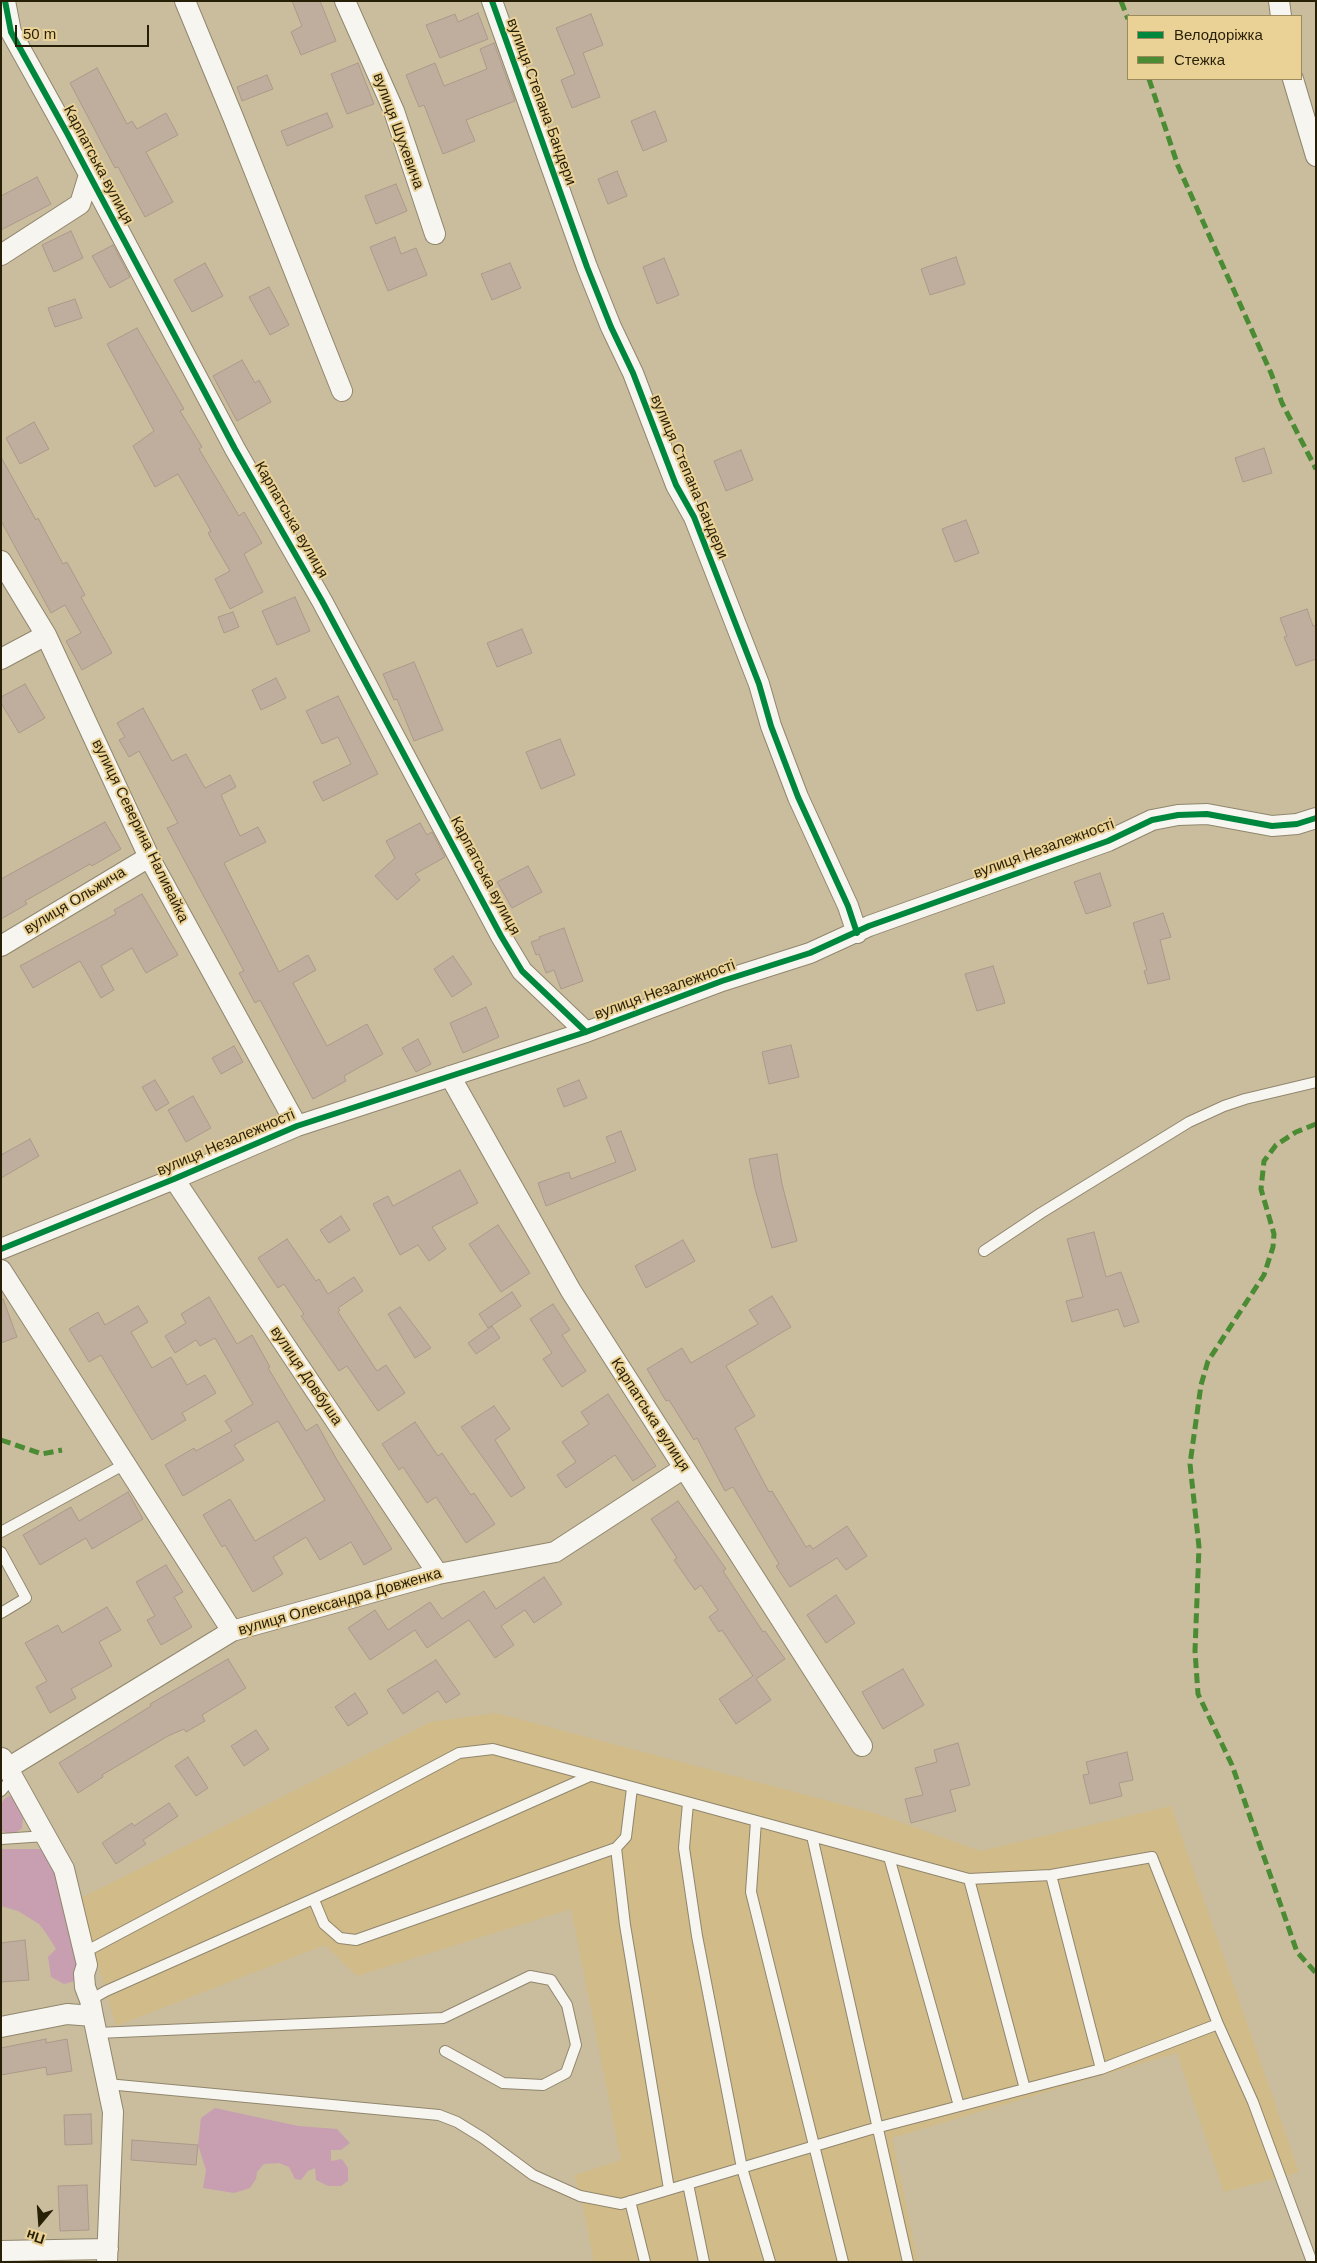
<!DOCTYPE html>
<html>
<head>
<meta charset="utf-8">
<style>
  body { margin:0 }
  #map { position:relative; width:1317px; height:2263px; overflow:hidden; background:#cabd9e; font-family:Helvetica,sans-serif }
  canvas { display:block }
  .frame { position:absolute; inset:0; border:2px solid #281f07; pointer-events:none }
  .legend { position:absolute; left:1127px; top:15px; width:175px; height:65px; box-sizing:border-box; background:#ead297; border:1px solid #9c8a5d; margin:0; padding:6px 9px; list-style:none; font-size:15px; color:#281f07 }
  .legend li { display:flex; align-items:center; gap:10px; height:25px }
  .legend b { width:25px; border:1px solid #9c8a5d }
  .north { position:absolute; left:15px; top:2198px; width:50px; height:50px; -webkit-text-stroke:4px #ead297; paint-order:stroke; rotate:198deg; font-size:14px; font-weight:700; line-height:20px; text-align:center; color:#281f07 }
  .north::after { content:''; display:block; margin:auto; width:18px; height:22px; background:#281f07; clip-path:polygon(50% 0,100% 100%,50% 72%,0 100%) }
  .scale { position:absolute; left:15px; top:25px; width:134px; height:22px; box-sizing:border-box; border:2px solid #281f07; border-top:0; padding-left:6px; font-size:15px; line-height:18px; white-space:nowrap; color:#281f07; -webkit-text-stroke:4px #ead297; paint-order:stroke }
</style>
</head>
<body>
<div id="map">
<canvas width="1317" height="2263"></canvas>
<div class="frame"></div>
<ul class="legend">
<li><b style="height:6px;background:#00873e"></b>Велодоріжка</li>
<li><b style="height:6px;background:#4a8b34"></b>Стежка</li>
</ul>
<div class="north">Пн</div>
<div class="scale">50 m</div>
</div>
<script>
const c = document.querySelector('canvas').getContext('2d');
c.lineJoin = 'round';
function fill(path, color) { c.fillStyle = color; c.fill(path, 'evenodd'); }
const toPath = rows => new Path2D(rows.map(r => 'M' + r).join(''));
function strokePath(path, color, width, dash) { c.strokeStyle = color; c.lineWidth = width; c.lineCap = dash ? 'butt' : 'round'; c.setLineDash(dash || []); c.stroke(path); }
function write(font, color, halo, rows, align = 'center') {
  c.font = font + ' Helvetica,sans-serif'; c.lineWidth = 4; c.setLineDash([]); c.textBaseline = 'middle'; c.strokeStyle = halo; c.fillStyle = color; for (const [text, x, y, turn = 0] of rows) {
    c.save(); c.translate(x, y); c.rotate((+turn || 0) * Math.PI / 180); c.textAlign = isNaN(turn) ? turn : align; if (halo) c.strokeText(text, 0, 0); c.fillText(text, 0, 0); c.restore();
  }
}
fill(toPath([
  [496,1713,878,1814,980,1851,1171,1806,1299,2172,1224,2192,1177,2053,892,2138,918,2262,594,2262,583,2207,574,2175,621,2160,571,1909,357,1976,325,1945,116,2026,79,1899,431,1722]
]), '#d0bb89');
fill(toPath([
  [9,1796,14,1798,23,1818,22,1828,12,1835,8,1834,1,1830,1,1805,4,1799],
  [1,1849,45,1849,74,1883,86,1978,64,1984,51,1977,48,1957,56,1949,46,1933,39,1924,18,1911,1,1906],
  [215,2108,298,2126,337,2129,350,2143,341,2150,331,2150,331,2161,342,2159,348,2168,348,2181,341,2186,328,2186,316,2180,315,2168,308,2171,301,2180,295,2179,289,2167,279,2163,264,2164,257,2172,256,2179,250,2188,234,2193,203,2188,206,2170,198,2145,201,2118]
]), '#c79fb1');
const building = toPath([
  [292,1,320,1,336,41,301,55,291,32,302,26,292,1],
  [478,13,488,39,440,58,426,25,455,14,458,22,478,13],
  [591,14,603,45,583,53,600,97,572,108,561,80,575,74,556,28,591,14],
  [494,43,515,101,466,120,475,141,443,154,424,105,419,107,406,75,435,63,444,86,487,69,480,49,494,43],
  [358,63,374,104,347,114,331,74,358,63],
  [97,68,127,124,132,121,137,129,166,113,178,135,146,152,173,202,145,217,118,167,115,168,70,83,97,68],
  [267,75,273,89,242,101,237,87,267,75],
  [655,111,667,141,643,151,631,121,655,111],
  [327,113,333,127,287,146,281,131,327,113],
  [617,171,627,196,608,204,598,179,617,171],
  [37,177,51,204,1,230,1,196,37,177],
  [396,184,407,211,376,224,365,196,396,184],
  [71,231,83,258,54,272,42,245,71,231],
  [395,237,401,254,416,248,427,275,388,291,370,247,395,237],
  [113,245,130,277,110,288,92,256,113,245],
  [956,257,965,284,930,295,921,269,956,257],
  [664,258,679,295,657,304,643,267,664,258],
  [205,263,223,296,192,312,174,280,205,263],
  [510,263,521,288,492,300,481,274,510,263],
  [269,287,289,325,270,335,249,297,269,287],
  [75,299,82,318,55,327,48,308,75,299],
  [137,328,184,409,180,411,202,447,199,449,239,516,244,512,262,543,244,554,263,592,230,609,215,579,230,571,208,533,211,531,178,474,155,487,133,446,154,431,107,344,137,328],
  [242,360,255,383,259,380,271,402,237,421,213,376,242,360],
  [34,422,49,449,20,464,6,438,34,422],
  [1264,448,1272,473,1243,482,1235,458,1264,448],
  [741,450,753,480,726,491,714,461,741,450],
  [1,457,36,520,38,518,63,564,67,562,85,595,81,597,112,653,82,670,66,641,81,633,65,605,51,613,1,521,1,457],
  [966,520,979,553,955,562,942,529,966,520],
  [295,597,310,631,277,645,262,611,295,597],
  [1307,609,1313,626,1316,625,1316,659,1296,666,1284,637,1287,636,1280,618,1307,609],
  [233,612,239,627,224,633,218,617,233,612],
  [522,629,532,653,497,667,487,643,522,629],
  [414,662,443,730,414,741,397,699,394,700,383,674,414,662],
  [276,678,286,698,261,710,252,690,276,678],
  [25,684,45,718,19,733,1,703,1,697,25,684],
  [338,696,378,774,323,801,313,782,351,764,338,737,322,744,306,711,338,696],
  [143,708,172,761,186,754,205,788,230,775,236,787,221,795,240,836,258,827,266,842,224,863,279,972,308,955,316,970,293,983,327,1046,367,1024,383,1054,344,1076,346,1081,313,1099,260,1000,255,1003,239,973,244,971,167,828,178,823,139,751,129,757,119,740,125,737,117,723,143,708],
  [560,739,575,775,541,789,526,752,560,739],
  [105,822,121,849,92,866,90,864,25,901,27,904,1,919,1,879,105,822],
  [420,823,427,835,432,832,445,857,415,874,420,880,397,900,375,876,395,858,386,841,420,823],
  [528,866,542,892,512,908,497,882,528,866],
  [1100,873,1111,906,1086,914,1074,882,1100,873],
  [142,894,178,955,146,973,132,948,101,966,114,990,101,998,80,961,33,988,20,966,116,914,114,910,142,894],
  [1163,913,1171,937,1160,940,1170,979,1148,984,1144,971,1147,970,1133,923,1163,913],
  [564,928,583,981,561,989,554,970,546,973,539,954,536,955,531,942,540,939,539,937,564,928],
  [453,956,472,984,452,997,434,969,453,956],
  [993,966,1005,1003,977,1011,965,974,993,966],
  [486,1007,499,1037,463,1053,450,1023,486,1007],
  [418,1039,431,1064,416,1072,402,1048,418,1039],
  [791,1045,799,1077,769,1084,762,1052,791,1045],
  [234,1046,243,1062,221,1074,212,1058,234,1046],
  [155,1080,169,1103,156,1111,142,1087,155,1080],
  [579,1080,587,1098,564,1107,557,1089,579,1080],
  [193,1096,211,1128,186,1142,168,1110,193,1096],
  [621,1131,636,1170,546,1206,538,1183,569,1172,571,1179,616,1162,606,1137,621,1131],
  [30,1139,39,1156,1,1178,1,1155,30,1139],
  [777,1154,782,1184,797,1241,772,1248,755,1189,749,1159,777,1154],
  [460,1170,478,1203,432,1227,446,1249,429,1261,418,1245,400,1255,373,1204,388,1196,393,1206,460,1170],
  [341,1216,350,1230,329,1243,320,1230,341,1216],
  [498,1225,530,1273,501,1292,469,1244,498,1225],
  [1094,1232,1106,1277,1121,1272,1139,1322,1124,1327,1118,1309,1072,1322,1066,1301,1083,1297,1067,1239,1094,1232],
  [287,1239,316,1281,319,1279,328,1294,354,1277,363,1291,338,1308,340,1310,338,1312,377,1371,386,1365,405,1393,378,1411,347,1366,339,1371,301,1316,304,1314,284,1284,278,1288,258,1258,287,1239],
  [683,1240,695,1261,646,1288,635,1266,683,1240],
  [512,1292,521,1306,488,1328,479,1314,512,1292],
  [772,1296,791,1327,726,1366,755,1416,735,1428,769,1492,772,1491,806,1547,810,1545,813,1549,847,1526,867,1556,846,1570,837,1558,790,1587,776,1566,779,1564,733,1487,725,1491,697,1438,694,1440,669,1400,666,1401,647,1369,682,1348,691,1363,758,1324,749,1310,772,1296],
  [209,1297,237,1344,252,1335,270,1367,268,1368,306,1431,317,1424,337,1460,392,1549,364,1565,351,1542,320,1560,306,1537,273,1557,283,1574,253,1592,225,1545,222,1547,203,1515,230,1499,255,1541,325,1500,278,1421,234,1445,244,1460,183,1496,165,1465,194,1448,196,1451,232,1431,225,1421,253,1404,215,1338,200,1346,196,1340,175,1353,165,1336,186,1323,181,1314,209,1297],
  [1,1299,3,1299,17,1337,1,1343,1,1299],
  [553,1304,570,1330,562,1335,586,1371,562,1387,543,1359,552,1353,530,1319,553,1304],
  [138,1306,148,1322,131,1332,152,1368,171,1357,187,1385,205,1375,216,1393,182,1413,186,1420,152,1440,101,1355,89,1362,69,1329,98,1312,105,1325,138,1306],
  [400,1307,431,1348,415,1358,388,1314,400,1307],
  [492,1326,500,1338,476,1354,468,1343,492,1326],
  [608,1394,656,1466,633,1481,615,1455,566,1488,557,1475,576,1462,562,1442,589,1424,581,1412,608,1394],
  [494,1406,510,1429,495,1440,525,1488,511,1497,461,1427,494,1406],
  [415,1422,438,1456,442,1453,471,1495,474,1493,495,1524,466,1543,436,1497,427,1503,403,1467,399,1470,382,1444,415,1422],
  [128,1492,143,1519,92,1549,86,1538,40,1565,23,1535,71,1507,79,1521,128,1492],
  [678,1501,726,1569,723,1571,763,1632,765,1631,785,1659,756,1679,771,1700,736,1724,719,1699,753,1676,722,1630,719,1632,709,1617,718,1610,701,1585,695,1590,674,1560,677,1558,651,1519,678,1501],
  [166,1565,183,1592,174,1597,192,1627,161,1645,147,1620,155,1616,136,1582,166,1565],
  [544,1577,562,1604,534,1623,525,1610,501,1626,514,1645,495,1658,469,1620,427,1648,415,1630,370,1660,348,1628,375,1610,388,1630,430,1602,442,1619,484,1591,496,1609,544,1577],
  [836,1595,855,1623,826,1643,807,1615,836,1595],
  [107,1607,121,1630,99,1642,112,1666,71,1689,76,1698,50,1713,36,1687,47,1681,25,1643,58,1625,62,1633,107,1607],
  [228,1659,246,1688,202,1715,205,1721,186,1732,184,1729,168,1736,102,1775,103,1777,78,1793,59,1763,151,1706,150,1704,228,1659],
  [436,1660,460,1694,446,1703,438,1691,403,1714,387,1690,436,1660],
  [903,1669,924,1705,883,1729,862,1692,903,1669],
  [355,1693,368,1713,348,1726,335,1707,355,1693],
  [256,1730,269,1749,244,1766,231,1746,256,1730],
  [958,1743,970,1785,950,1790,956,1811,911,1823,905,1799,923,1795,915,1768,937,1762,934,1750,958,1743],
  [1127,1752,1133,1780,1119,1783,1122,1796,1090,1804,1083,1775,1089,1774,1086,1762,1127,1752],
  [188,1757,208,1788,196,1796,175,1766,188,1757],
  [169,1803,178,1816,143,1840,146,1844,116,1864,102,1843,132,1823,134,1826,169,1803],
  [25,1940,29,1980,1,1982,1,1943,25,1940],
  [46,2039,46,2043,67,2039,72,2071,47,2075,46,2067,1,2075,1,2048,46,2039],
  [91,2114,92,2144,65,2145,64,2115,91,2114],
  [132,2140,198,2145,196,2165,131,2160,132,2140],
  [87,2185,89,2230,60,2231,58,2186,87,2185]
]);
fill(building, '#bfad9d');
strokePath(building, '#ab998a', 1);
const lane = toPath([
  [984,1251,1041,1213,1189,1122,1224,1106,1245,1099,1316,1082],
  [1,1532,125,1464],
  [1,1552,26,1598,1,1613],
  [1,1791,13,1777],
  [688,1803,684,1848,697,1936,742,2168,770,2262],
  [756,1821,751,1892,843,2262],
  [812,1836,908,2262],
  [1,1839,46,1836],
  [616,1848,625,1925,669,2189],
  [889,1857,959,2106],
  [1051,1875,1101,2069],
  [969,1879,1025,2089],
  [314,1900,324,1924,340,1938,356,1940,616,1848,626,1837,632,1788],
  [83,1953,459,1753,493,1749,969,1879,1051,1875,1152,1857,1218,2024,1101,2069,868,2130,621,2204,580,2196,533,2175,483,2138,457,2122,439,2115,107,2084],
  [90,2000,106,1991,590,1776],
  [1218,2024,1253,2102,1312,2262],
  [97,2033,443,2018,530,1976,551,1980,567,2005,576,2045,566,2073,543,2085,503,2083,445,2051],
  [688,2184,704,2262],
  [630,2201,645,2262]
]);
const street = toPath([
  [5,1,11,32,67,133,235,449,322,601,501,936,522,971,586,1032],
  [185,1,233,117,342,391],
  [345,1,394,111,435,234],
  [492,1,587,267,611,327,633,373,676,485,694,517,759,684,771,726,798,797,848,906,857,933],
  [1279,1,1281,16],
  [1293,79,1316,156],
  [1,255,80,204,89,175],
  [1,561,46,635,149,857,297,1126],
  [1,659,46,635],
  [1,946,149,857],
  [450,1076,571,1291,862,1746],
  [174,1179,438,1574],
  [1,1249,174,1179,297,1126,586,1032,722,981,810,953,869,926,1108,841,1152,820,1178,815,1207,814,1272,826,1297,824,1316,818],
  [1,1270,232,1631],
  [2,1758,64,1869,87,1965,84,1974,85,1987,90,2000,93,2016],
  [8,1768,232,1631,438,1574,555,1552,684,1468],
  [1,2027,67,2014,93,2016,113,2112,107,2262],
  [1,2251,108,2249]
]);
strokePath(lane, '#90866d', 12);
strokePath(street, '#90866d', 22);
strokePath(lane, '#f7f5f0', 10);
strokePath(street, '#f7f5f0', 20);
strokePath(toPath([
  [1121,1,1128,19],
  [1149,79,1178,166,1271,373,1282,403,1316,469],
  [1316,1124,1296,1132,1276,1145,1264,1161,1261,1189,1274,1234,1273,1247,1264,1275,1208,1361,1201,1385,1190,1464,1199,1547,1195,1651,1198,1694,1232,1765,1297,1952,1316,1973],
  [1,1440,42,1454,62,1450]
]), '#4a8b34', 5, [10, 5]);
strokePath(toPath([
  [5,1,11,32,67,133,235,449,322,601,501,936,522,971,586,1032],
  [492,1,587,267,611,327,633,373,676,485,694,517,759,684,771,726,798,797,848,906,857,933],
  [1,1249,174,1179,297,1126,586,1032,722,981,810,953,869,926,1108,841,1152,820,1178,815,1207,814,1272,826,1297,824,1316,818]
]), '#00873e', 6);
write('15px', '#281f07', '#ead297', [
  ["вулиця Степана Бандери",541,102,70],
  ["вулиця Шухевича",398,131,70],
  ["Карпатська вулиця",98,165,62],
  ["вулиця Степана Бандери",689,477,67],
  ["Карпатська вулиця",291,520,60],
  ["вулиця Северина Наливайка",140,831,64],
  ["вулиця Незалежності",1044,849,-20],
  ["Карпатська вулиця",485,876,62],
  ["вулиця Ольжича",75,901,-31],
  ["вулиця Незалежності",665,990,-20],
  ["вулиця Незалежності",226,1143,-23],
  ["вулиця Довбуша",306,1376,56],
  ["Карпатська вулиця",650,1415,57],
  ["вулиця Олександра Довженка",340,1602,-16]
]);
</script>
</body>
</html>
